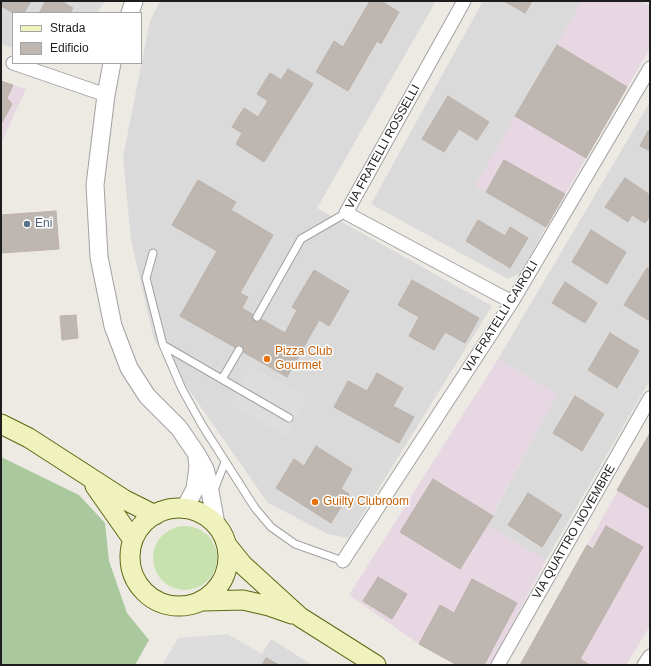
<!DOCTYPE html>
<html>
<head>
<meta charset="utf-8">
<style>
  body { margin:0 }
  #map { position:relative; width:651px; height:666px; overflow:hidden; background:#edeae4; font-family:Helvetica,sans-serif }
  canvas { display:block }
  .frame { position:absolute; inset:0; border:2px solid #1d1d1d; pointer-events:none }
  .legend { position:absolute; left:12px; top:12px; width:130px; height:52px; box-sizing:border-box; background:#fff; border:1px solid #a5a5a5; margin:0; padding:5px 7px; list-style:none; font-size:12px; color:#1d1d1d }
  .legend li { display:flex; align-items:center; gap:8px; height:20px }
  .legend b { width:20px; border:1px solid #a5a5a5 }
</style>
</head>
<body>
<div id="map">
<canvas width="651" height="666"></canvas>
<div class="frame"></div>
<ul class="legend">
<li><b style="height:5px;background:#eff2bd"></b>Strada</li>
<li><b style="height:11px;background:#bdb6b1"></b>Edificio</li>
</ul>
</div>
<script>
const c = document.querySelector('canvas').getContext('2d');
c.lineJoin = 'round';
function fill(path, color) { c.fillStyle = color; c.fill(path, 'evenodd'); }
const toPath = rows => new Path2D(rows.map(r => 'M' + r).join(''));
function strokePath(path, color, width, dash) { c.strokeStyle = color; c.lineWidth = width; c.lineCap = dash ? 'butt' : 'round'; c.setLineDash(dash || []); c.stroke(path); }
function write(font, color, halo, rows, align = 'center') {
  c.font = font + ' Helvetica,sans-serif'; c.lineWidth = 3; c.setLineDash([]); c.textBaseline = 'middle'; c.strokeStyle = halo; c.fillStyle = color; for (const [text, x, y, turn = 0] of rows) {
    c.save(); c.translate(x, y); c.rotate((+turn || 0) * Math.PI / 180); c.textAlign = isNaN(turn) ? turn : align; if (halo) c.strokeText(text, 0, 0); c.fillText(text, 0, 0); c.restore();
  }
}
fill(toPath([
  [1,1,105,1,97,13,13,13,13,48,1,44],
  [160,1,436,1,317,208,492,306,348,538,328,534,268,503,154,340,131,240,123,157,150,21],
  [483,1,582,1,557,45,486,192,546,227,521,273,508,279,371,204],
  [650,102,650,380,546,560,487,526,557,394,498,359],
  [271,639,312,665,255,665]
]), '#dbdada');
fill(toPath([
  [582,1,641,1,650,6,650,48,546,227,475,186],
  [1,81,26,89,1,143],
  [498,359,557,394,487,525,546,560,491,665,457,665,419,644,349,595],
  [650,433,650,626,626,665,520,665]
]), '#e6d7e3');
fill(toPath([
  '153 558a32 32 0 1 1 64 0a32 32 0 1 1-64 0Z'
]), '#c8e2af');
fill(toPath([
  [1,457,79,495,105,523,109,561,127,613,149,640,135,665,1,665]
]), '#aac89d');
fill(toPath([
  [250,366,307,397,286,436,229,405],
  [228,634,262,654,255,665,162,665,178,638]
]), '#ddd');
const building = toPath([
  [1,1,31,1,24,13,13,13,1,6,1,1],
  [46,1,61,1,73,8,70,13,39,13,46,1],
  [370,1,381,1,399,12,381,44,377,41,348,91,316,72,334,41,343,47,370,1],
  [504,1,532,1,525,13,504,1],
  [557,45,627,87,586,158,515,116,557,45],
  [288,69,313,84,264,162,236,144,242,133,232,127,244,108,258,117,268,101,257,94,270,73,281,80,288,69],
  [1,81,13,85,7,98,12,104,1,124,1,81],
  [448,96,489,122,477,140,459,129,444,152,422,139,448,96],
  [648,131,650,132,650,151,640,146,648,131],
  [504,160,565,194,546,227,486,192,504,160],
  [625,178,650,195,650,216,645,223,632,215,628,222,605,207,625,178],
  [198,180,236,202,231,210,273,235,240,293,248,297,242,308,285,333,297,310,292,307,314,270,349,291,329,326,319,320,287,377,180,316,217,251,172,225,198,180],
  [56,211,59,249,1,253,1,215,56,211],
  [478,220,505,236,510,227,528,238,510,268,466,241,478,220],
  [591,230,626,252,607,284,572,262,591,230],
  [647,268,650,270,650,321,624,305,647,268],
  [412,280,479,318,465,343,445,332,434,350,409,336,419,317,398,305,412,280],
  [565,282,597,303,585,323,552,303,565,282],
  [76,315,78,338,62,340,60,316,76,315],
  [610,333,639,351,617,388,588,370,610,333],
  [377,373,403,388,393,406,414,417,399,443,334,407,348,381,367,391,377,373],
  [575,396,604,414,582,451,553,433,575,396],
  [650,433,650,509,617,490,650,433],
  [316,446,352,469,341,489,349,494,331,523,276,488,294,459,304,466,316,446],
  [433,479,493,516,460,569,400,532,433,479],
  [528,493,562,515,542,547,508,525,528,493],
  [606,526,643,547,580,659,590,665,520,665,587,545,593,549,606,526],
  [378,577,407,594,392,619,363,601,378,577],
  [472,579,517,603,484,665,457,665,419,644,440,605,454,613,472,579],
  [266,658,279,665,262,665,266,658]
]);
fill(building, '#bdb6b1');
strokePath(building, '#bdb2a8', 1);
const service = toPath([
  [153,253,146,278,163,345,182,389,202,425,255,508,271,527,295,544,343,561],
  [257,317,301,239,346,213],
  [163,345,289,418],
  [222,379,239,350],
  [214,490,225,462]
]);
const minor = toPath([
  [464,1,346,213,512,302],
  [13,63,106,95],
  [343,561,512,302,650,68],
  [498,665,650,398],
  [644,665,650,656]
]);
const tertiary = toPath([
  [130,13,134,1],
  [112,63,106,95,95,185,99,257,113,326,129,368,147,396,179,428,196,453,205,469,208,480,216,524],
  [182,508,187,504,195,489,198,467,197,459]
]);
const secondary = toPath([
  [1,424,29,438,125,500,155,515],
  [95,486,133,540],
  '130 557a49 49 0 1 1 98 0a49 49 0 1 1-98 0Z',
  [226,544,243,565,300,617,376,665],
  [203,601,243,600,269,606,292,614]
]);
strokePath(service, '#a1a1a1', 9);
strokePath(minor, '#a1a1a1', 15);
strokePath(tertiary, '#a1a1a1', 19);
strokePath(secondary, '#5e6811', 21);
strokePath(service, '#fff', 7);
strokePath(minor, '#fff', 13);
strokePath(tertiary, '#fff', 17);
strokePath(secondary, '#eff2bd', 19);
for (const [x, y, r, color] of [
  [27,224,4,"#5c6f8a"],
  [267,359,4,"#e8710a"],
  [315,502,4,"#e8710a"]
]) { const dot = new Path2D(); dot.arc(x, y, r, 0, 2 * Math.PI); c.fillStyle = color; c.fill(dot); strokePath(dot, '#fff', 1.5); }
write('12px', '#1d1d1d', '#fff', [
  ["VIA FRATELLI ROSSELLI",383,147,-61],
  ["VIA FRATELLI CAIROLI",501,317,-58],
  ["VIA QUATTRO NOVEMBRE",574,532,-60]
]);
write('12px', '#4e5e75', '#fff', [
  ["Eni",35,224]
], 'left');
write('12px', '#c56008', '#fff', [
  ["Pizza Club",275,352],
  ["Gourmet",275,366],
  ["Guilty Clubroom",323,502]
], 'left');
</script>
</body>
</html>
